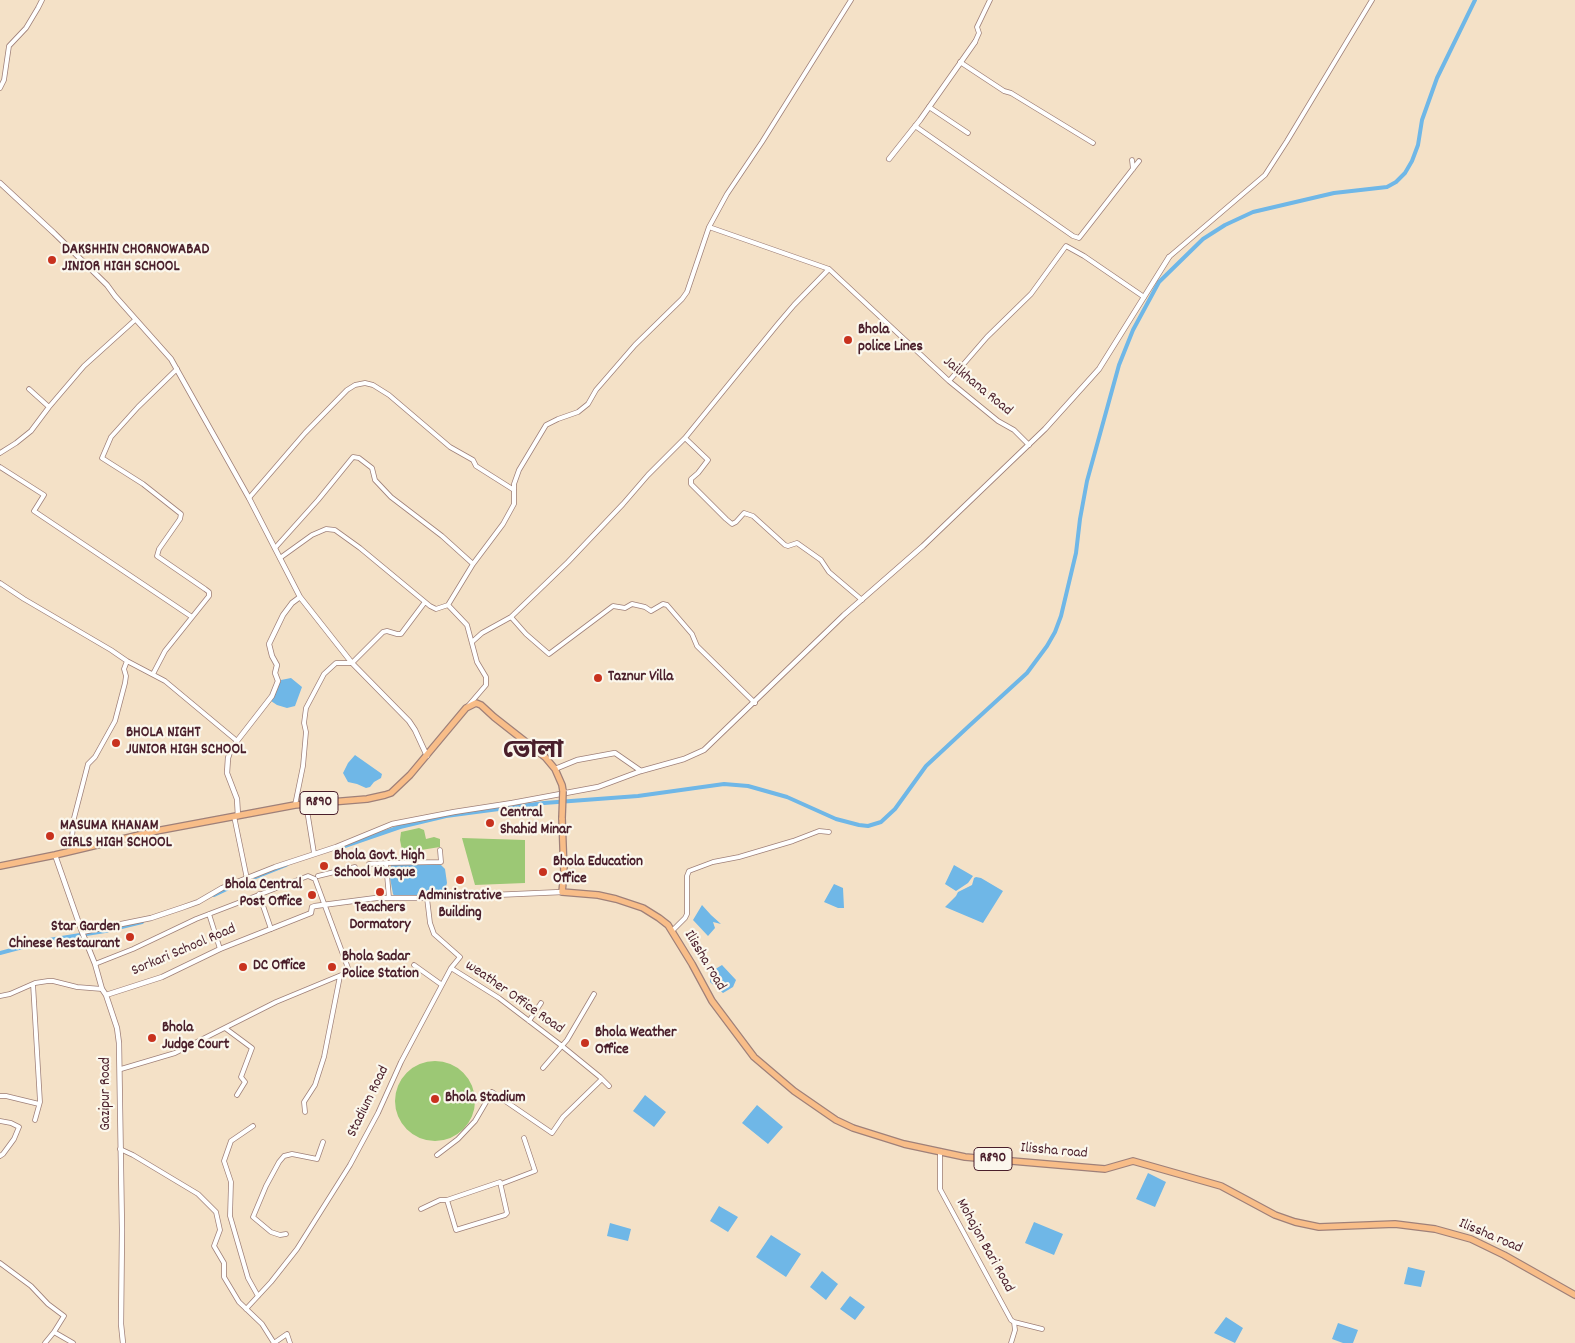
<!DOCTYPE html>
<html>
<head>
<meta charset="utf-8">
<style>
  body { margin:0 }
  canvas { display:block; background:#f4e1c7 }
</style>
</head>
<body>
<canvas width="1575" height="1343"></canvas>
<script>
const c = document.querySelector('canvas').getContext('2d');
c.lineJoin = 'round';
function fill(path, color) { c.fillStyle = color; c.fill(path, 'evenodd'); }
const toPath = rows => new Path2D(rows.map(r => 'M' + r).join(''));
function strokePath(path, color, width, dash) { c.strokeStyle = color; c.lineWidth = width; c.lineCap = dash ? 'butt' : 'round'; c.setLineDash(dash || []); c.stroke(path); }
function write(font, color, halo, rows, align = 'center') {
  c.font = font + ' Dekko,"Noto Sans Bengali",sans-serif'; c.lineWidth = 4.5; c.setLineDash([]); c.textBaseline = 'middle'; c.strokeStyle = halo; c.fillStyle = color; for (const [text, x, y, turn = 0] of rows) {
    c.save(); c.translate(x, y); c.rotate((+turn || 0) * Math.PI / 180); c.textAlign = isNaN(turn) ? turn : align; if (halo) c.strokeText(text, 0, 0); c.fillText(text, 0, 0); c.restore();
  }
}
fill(toPath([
  [419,828,424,830,426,839,434,837,440,839,440,847,421,850,402,850,400,840,401,832],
  [462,838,525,840,525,883,475,885],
  '395 1101a40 40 0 1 1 80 0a40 40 0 1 1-80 0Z'
]), '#9cc875');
fill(toPath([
  [291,678,302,687,295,706,287,708,277,705,271,701,281,680],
  [355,755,382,774,381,778,374,782,370,787,366,788,357,784,348,782,343,773,348,763],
  [424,864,441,865,445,869,447,883,444,892,439,896,402,895,395,897,393,894,390,878,391,865],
  [954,865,973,876,968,883,956,891,945,884],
  [976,877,981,878,1003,891,983,923,945,907,956,896,958,892,972,885,974,878],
  [834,884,843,888,844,908,838,908,824,902],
  [702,905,711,915,721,924,713,922,715,928,708,936,693,920],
  [722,965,736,980,733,987,723,993,710,982,712,971],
  [645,1095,666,1112,654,1127,633,1111],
  [757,1105,783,1127,768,1144,742,1123],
  [1148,1173,1166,1182,1155,1207,1136,1199],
  [719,1206,738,1217,728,1232,710,1221],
  [1034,1222,1063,1234,1054,1255,1025,1243],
  [610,1223,631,1229,628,1241,607,1236],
  [771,1235,801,1254,786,1277,756,1257],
  [1408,1267,1425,1271,1421,1287,1404,1284],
  [822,1271,838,1284,826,1300,810,1287],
  [850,1296,865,1307,855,1320,840,1309],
  [1226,1317,1243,1328,1235,1343,1214,1333],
  [1338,1323,1358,1330,1353,1343,1343,1343,1332,1339]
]), '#6fb7e7');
strokePath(toPath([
  [336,849,400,827,446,816,544,803,638,796,724,784,748,786,787,797,836,819,859,825,868,826,881,822,895,809,926,766,969,726,1027,673,1047,646,1055,632,1061,616,1076,553,1080,519,1087,481,1119,365,1133,330,1159,282,1203,239,1225,225,1253,212,1334,193,1387,187,1396,182,1405,173,1412,161,1418,145,1422,120,1437,78,1475,0],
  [251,879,286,865],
  [214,895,233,886],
  [0,953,49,940,105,931,142,922]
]), '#6fb7e7', 4);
const minor = toPath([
  [975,42,979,33,977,27,990,0],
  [960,62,1004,91,1011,93,1093,143],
  [0,88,4,80,9,46,26,28,38,8,42,0],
  [929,107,968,133],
  [915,126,1073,236,1079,238,1139,161],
  [1132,160,1133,169],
  [709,227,829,269,949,381,998,421,1014,430,1029,445],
  [1169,257,1265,175,1287,141,1372,0],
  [949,381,987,337,1031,294,1066,246,1084,256,1144,297],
  [29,389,49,407],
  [685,438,708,460,698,473,691,479,691,484,726,519,732,524,736,522,744,513,753,516,785,545,788,546,797,543,821,560,829,572,862,600],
  [0,453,16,443,31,431,49,407,84,366,135,320],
  [0,467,44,495,34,511,192,617],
  [249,498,305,433,347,390,355,385,365,383,373,385,389,395,450,447,473,460,476,466,514,490],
  [275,548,318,500,353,457,359,458,372,468,375,480,391,497,442,536,473,564],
  [280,558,312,535,326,529,335,530,360,548,430,606,436,609,448,605],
  [0,583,24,599,111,650,127,661,165,681,237,741],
  [511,617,526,634,549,654,613,606,625,608,632,604,645,607,651,611,663,604,667,605,692,634,697,646,755,703],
  [472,642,482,633,511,617,568,562,623,504,648,475,685,438,777,325,794,305,829,269],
  [153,674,165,651,209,596,209,592,205,589,157,556,159,549,180,519,181,514,143,484,102,458,111,437,138,407,177,369],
  [468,706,486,685,486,677,477,662,467,625,448,605,473,564,503,524,514,504,514,484,519,470,546,425,558,419,578,412,588,404,596,390,635,345,682,299,687,292,709,227,727,194,762,142,851,0],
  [306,804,314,853],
  [295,805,303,766,306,732,304,723,306,708,324,674,336,663,352,663,383,632,387,631,397,634,401,634,425,602],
  [234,816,247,879],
  [73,850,72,837,74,818,88,764,95,757,115,721,125,683,126,676,124,669,127,661],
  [369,864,386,863],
  [318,876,355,867],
  [259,894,271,929],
  [389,898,386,863,441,862,440,850],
  [209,914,220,949],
  [672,931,685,918,687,914,687,876,689,871,713,862,739,857,793,841,819,831,829,832],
  [95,964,133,949,196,919,308,876,315,879,348,968,346,973,276,1002,175,1053,121,1069],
  [414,965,442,985],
  [451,968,499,998,562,1046,600,1077,609,1086],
  [33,984,40,1102,35,1120],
  [0,996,10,994,35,983,48,981,53,981,77,987,102,989],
  [529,1021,541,1003],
  [225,1028,252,1048,241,1077,245,1082,237,1095],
  [543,1068,567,1040,594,994],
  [0,1096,6,1096,39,1104],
  [305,1112,304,1102,315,1085,324,1057,340,976],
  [0,1121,11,1123,19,1127,14,1139,3,1154,0,1156],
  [253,1126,231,1141,224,1161,231,1182,230,1216,248,1278,258,1296],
  [120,1149,133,1155,198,1194,216,1212,220,1230,214,1246,224,1263,224,1277,239,1302,262,1324,274,1343,287,1334,290,1343],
  [940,1151,940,1189,1011,1320,1014,1322,1042,1329],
  [437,1155,458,1139,475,1121,492,1092,552,1133,563,1117,602,1079],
  [501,1184,535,1171,524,1138],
  [421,1209,440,1200,447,1200,500,1182,507,1213,505,1215,456,1230,447,1200],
  [286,1234,280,1235,271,1232,253,1217,266,1186,279,1162,284,1156,292,1154,317,1159,323,1142],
  [0,1263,31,1286,48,1304,64,1316,54,1332],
  [246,1309,271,1282,297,1249,350,1165,378,1113,401,1062,451,968,460,957,434,934,430,923,427,898],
  [45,1343,54,1332,73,1343],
  [1011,1343,1015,1330,1014,1322]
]);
const tertiary = toPath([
  [889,159,920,120,975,42],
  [0,183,54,233,107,285,115,296,171,359,249,498,300,597,352,663,409,721,415,730,427,756],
  [555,769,577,760,615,753,641,771],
  [238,816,237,799,227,773,228,758,230,752,237,741,272,696,278,681,275,673,277,665,272,656,269,644,283,615,292,603,300,597],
  [55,855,82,932,95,964,102,989,106,995,117,1028,119,1043,122,1230,121,1324,123,1343],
  [82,932,151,918,181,908,198,902,222,888,275,867,336,847,392,824,454,812,512,803,598,787,641,771,684,759,704,750,844,615,923,546,1045,429,1099,369,1169,257],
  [106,995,162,977,220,949,311,913,312,907,315,906,376,898,427,898,562,892]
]);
const primary = toPath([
  [562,818,564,873,562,892,598,895,616,899,643,908,659,918,668,925,692,964,712,1001,754,1057,794,1091,836,1120,853,1128,904,1144,965,1157,1105,1169,1133,1161,1221,1186,1275,1215,1295,1222,1319,1227,1395,1224,1435,1229,1471,1239,1504,1255,1575,1295],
  [0,866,55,855,156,831,295,805,367,799,385,795,391,793,410,775,466,708,476,703,481,705,494,717,545,757,555,769,562,785,563,791]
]);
strokePath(minor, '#9f8079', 5.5);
strokePath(tertiary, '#9f8079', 6);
strokePath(primary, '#9f8079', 8);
strokePath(minor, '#fff', 4);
strokePath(tertiary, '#fff', 4.5);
strokePath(primary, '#f8bd88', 5.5);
const primaryBridge = toPath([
  [562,818,563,791]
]);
strokePath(primaryBridge, '#9f8079', 8, []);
strokePath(primaryBridge, '#f8bd88', 5.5);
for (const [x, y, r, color] of [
  [52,260,5,"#c8321e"],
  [848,340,5,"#c8321e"],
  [598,678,5,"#c8321e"],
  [116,743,5,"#c8321e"],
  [490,823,5,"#c8321e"],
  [50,836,5,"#c8321e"],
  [324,866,5,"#c8321e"],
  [543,872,5,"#c8321e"],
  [460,880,5,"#c8321e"],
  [380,892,5,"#c8321e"],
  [312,895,5,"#c8321e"],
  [130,937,5,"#c8321e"],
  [243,967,5,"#c8321e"],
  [332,967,5,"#c8321e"],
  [152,1038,5,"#c8321e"],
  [585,1043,5,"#c8321e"],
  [435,1099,5,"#c8321e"]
]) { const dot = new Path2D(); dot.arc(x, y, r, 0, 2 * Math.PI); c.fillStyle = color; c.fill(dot); strokePath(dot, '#fbf7ec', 2); }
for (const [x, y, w] of [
  [319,803,38],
  [993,1159,38]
]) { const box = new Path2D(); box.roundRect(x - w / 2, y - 11.5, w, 23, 4); c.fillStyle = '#fbf7ec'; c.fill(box); strokePath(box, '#4a1f2b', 1); }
write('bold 14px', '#4a1f2b', null, [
  ["R890",319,803],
  ["R890",993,1159]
]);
write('bold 15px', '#4a1f2b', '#fbf7ec', [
  ["DAKSHHIN CHORNOWABAD",62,251],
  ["JINIOR HIGH SCHOOL",62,268],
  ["Bhola",858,331],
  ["police Lines",858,348],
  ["Taznur Villa",608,678],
  ["BHOLA NIGHT",126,734],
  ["JUNIOR HIGH SCHOOL",126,751],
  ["Central",500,814],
  ["Shahid Minar",500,831],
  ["MASUMA KHANAM",60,827],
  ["GIRLS HIGH SCHOOL",60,844],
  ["Bhola Govt. High",334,857],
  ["School Mosque",334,874],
  ["Bhola Education",553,863],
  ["Office",553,880],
  ["Bhola Central",302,886,"right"],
  ["Post Office",302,903,"right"],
  ["Administrative",460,897,"center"],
  ["Building",460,914,"center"],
  ["Teachers",380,909,"center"],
  ["Dormatory",380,926,"center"],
  ["Star Garden",120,928,"right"],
  ["Chinese Restaurant",120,945,"right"],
  ["Bhola Sadar",342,958],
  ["Police Station",342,975],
  ["DC Office",253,967],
  ["Bhola",162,1029],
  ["Judge Court",162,1046],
  ["Bhola Weather",595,1034],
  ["Office",595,1051],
  ["Bhola Stadium",445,1099]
], 'left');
write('15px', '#4a1f2b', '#fbf7ec', [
  ["Jailkhana Road",977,387,39],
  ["Sorkari School Road",184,951,-23],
  ["Ilissha road",704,961,59],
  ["weather Office Road",514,998,35],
  ["Gazipur Road",107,1094,-90],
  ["Stadium Road",369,1102,-64],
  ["Ilissha road",1054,1152,5],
  ["Ilissha road",1490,1237,23],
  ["Mohajon Bari Road",984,1246,61]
]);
write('bold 25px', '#4a1f2b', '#fbf7ec', [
  ["ভোলা",533,754]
]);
</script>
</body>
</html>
